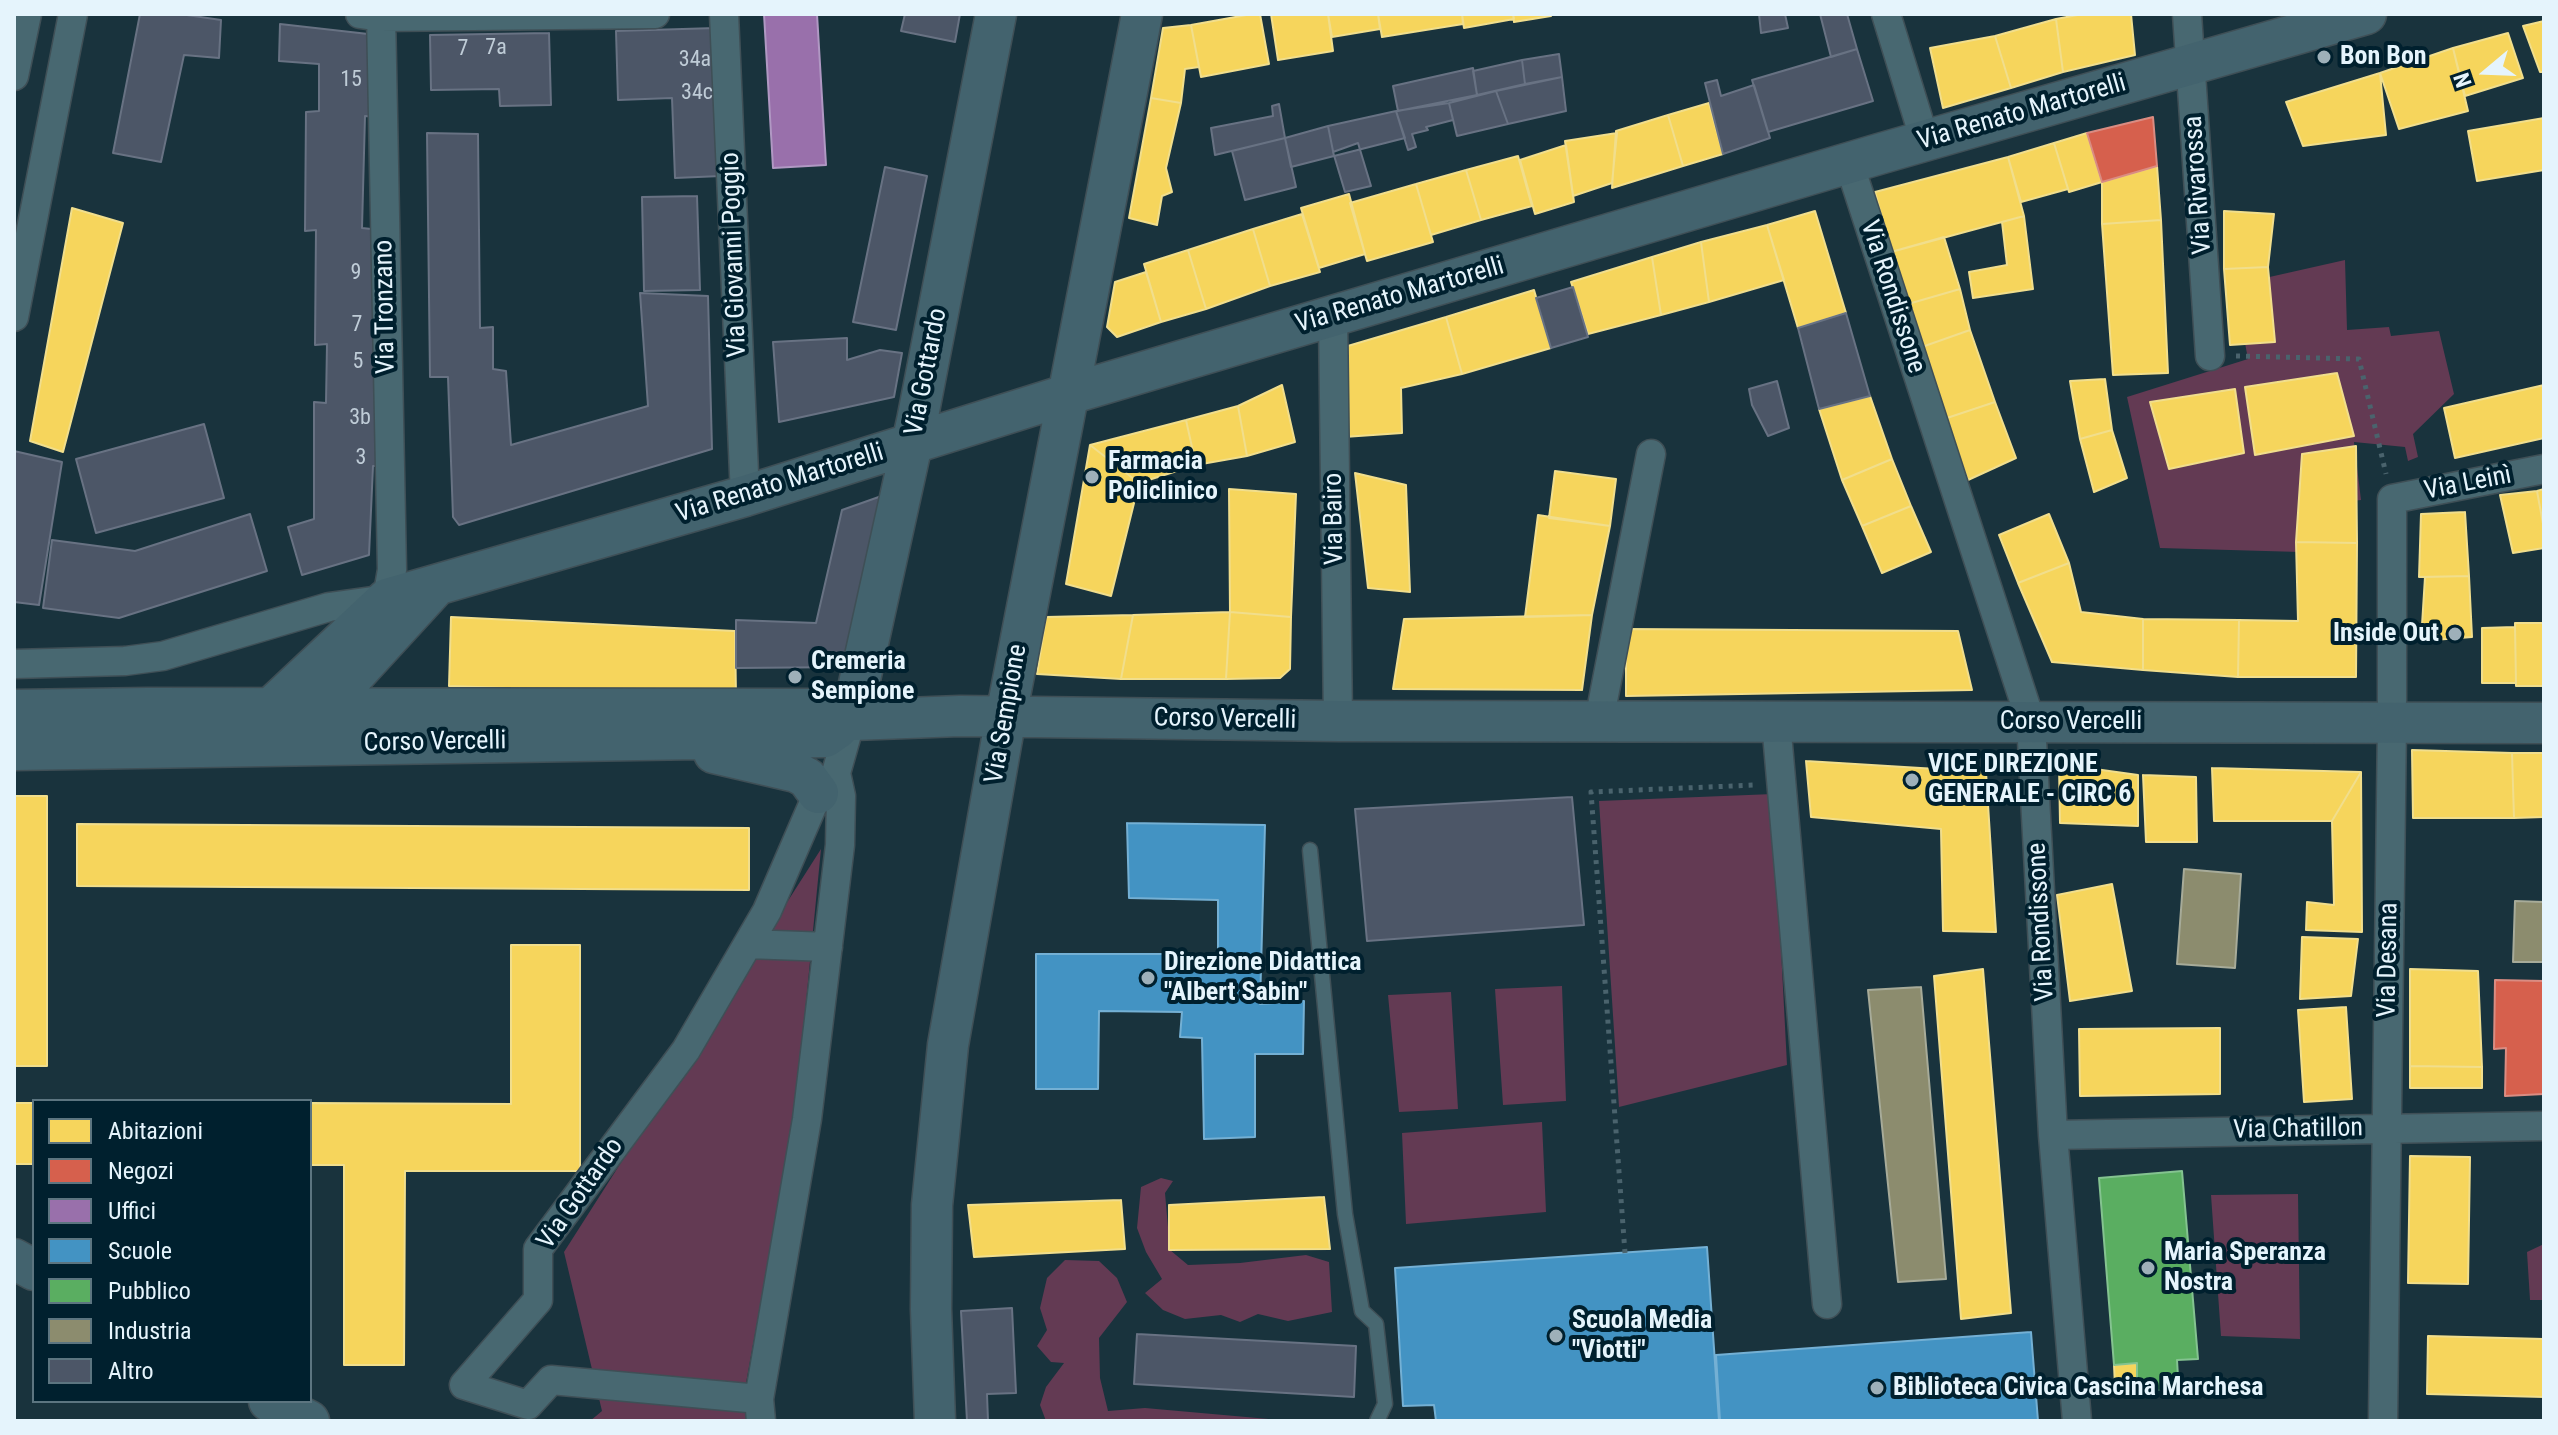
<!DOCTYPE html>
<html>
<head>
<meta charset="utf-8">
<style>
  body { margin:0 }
  #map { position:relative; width:2558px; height:1435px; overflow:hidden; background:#19333d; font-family:"Roboto Condensed",sans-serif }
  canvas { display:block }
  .frame { position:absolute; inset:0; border:16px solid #e5f4fc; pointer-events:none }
  .legend { position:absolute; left:32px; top:1099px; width:280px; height:304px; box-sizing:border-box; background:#00202e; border:2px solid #5c7580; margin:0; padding:10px 14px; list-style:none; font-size:24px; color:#e5f4fc }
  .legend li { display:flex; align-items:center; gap:16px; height:40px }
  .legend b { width:40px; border:2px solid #5c7580 }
  .north { position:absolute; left:2446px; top:32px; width:80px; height:80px; -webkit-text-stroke:6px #00202e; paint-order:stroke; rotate:251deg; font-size:22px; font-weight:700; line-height:32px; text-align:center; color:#e5f4fc }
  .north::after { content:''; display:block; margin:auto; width:28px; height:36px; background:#e5f4fc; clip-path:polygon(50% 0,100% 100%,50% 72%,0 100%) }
</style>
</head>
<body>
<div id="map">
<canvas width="2558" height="1435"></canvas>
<div class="frame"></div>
<ul class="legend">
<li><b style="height:22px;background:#f6d55c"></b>Abitazioni</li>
<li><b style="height:22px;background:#d6604d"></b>Negozi</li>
<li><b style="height:22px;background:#9970ab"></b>Uffici</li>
<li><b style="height:22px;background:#4393c3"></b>Scuole</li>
<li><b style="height:22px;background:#5aae61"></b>Pubblico</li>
<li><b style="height:22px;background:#8c8c6e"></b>Industria</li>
<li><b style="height:22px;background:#4c5667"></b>Altro</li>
</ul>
<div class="north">N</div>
</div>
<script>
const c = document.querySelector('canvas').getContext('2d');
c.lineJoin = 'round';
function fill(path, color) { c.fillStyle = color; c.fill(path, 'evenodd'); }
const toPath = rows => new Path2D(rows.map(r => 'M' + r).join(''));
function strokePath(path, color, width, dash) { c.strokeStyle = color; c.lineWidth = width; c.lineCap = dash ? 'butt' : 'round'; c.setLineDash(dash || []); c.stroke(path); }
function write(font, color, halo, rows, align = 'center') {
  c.font = font + ' "Roboto Condensed",sans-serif'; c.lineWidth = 8; c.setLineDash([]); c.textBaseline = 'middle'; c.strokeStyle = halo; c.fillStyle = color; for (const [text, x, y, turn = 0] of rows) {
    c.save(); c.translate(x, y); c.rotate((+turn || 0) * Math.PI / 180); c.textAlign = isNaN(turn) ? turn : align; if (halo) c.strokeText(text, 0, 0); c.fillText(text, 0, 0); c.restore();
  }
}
fill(toPath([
  [2345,260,2347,330,2389,327,2391,336,2439,331,2454,394,2413,434,2418,457,2408,461,2405,447,2354,442,2361,500,2306,506,2300,552,2160,548,2127,397,2248,359,2234,285],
  [1773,794,1787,1065,1619,1107,1599,801],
  [821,849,795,1115,746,1383,748,1421,590,1421,602,1411,564,1252],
  [1562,986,1566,1101,1503,1105,1495,989],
  [1451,992,1458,1109,1399,1112,1388,995],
  [1542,1122,1546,1212,1406,1224,1402,1133],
  [1161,1178,1173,1181,1165,1193,1170,1250,1188,1265,1240,1263,1306,1255,1329,1262,1332,1312,1288,1321,1258,1314,1240,1322,1221,1315,1185,1319,1163,1310,1145,1293,1162,1279,1146,1252,1137,1228,1141,1187],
  [2298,1194,2300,1339,2221,1336,2211,1195],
  [2544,1244,2544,1300,2530,1300,2527,1252],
  [1065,1260,1099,1261,1117,1278,1127,1302,1099,1338,1100,1378,1108,1411,1145,1408,1291,1421,1046,1421,1040,1405,1046,1387,1064,1363,1051,1362,1037,1346,1047,1330,1040,1308,1047,1278]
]), '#633a53');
const homes = toPath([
  [1252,14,1260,14,1269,64,1201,77,1191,25,1252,14],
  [1271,14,1328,14,1333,51,1278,60,1271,14],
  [1328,14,1378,14,1380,29,1332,37,1328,14],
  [1378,14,1462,14,1463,24,1382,37,1378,14],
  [1462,14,1513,14,1514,19,1464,28,1462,14],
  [1513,14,1551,14,1551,16,1514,22,1513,14],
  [2131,14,2135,55,2063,72,2056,19,2083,14,2131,14],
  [2056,19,2063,72,2011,88,1995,36,2056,19],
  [2544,21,2544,72,2540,72,2523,26,2544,21],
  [1191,25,1199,67,1185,69,1181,103,1151,98,1163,28,1191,25],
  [2508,33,2523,78,2465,96,2453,48,2508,33],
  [1995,36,2011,88,1943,108,1930,48,1995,36],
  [2453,48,2468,111,2399,129,2380,73,2453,48],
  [2380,73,2386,135,2303,146,2286,102,2380,73],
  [1151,98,1181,103,1166,168,1172,192,1162,196,1157,225,1129,218,1151,98],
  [1709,103,1723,154,1683,166,1668,115,1709,103],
  [1668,115,1683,166,1612,188,1616,131,1668,115],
  [2544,118,2544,170,2477,181,2468,131,2544,118],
  [1617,133,1612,183,1573,196,1565,141,1617,133],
  [2087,133,2102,182,2069,192,2054,143,2087,133],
  [2054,143,2068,189,2021,202,2008,157,2054,143],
  [1566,145,1574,202,1535,214,1520,160,1566,145],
  [1518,156,1532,206,1481,220,1466,170,1518,156],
  [2008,157,2024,216,1891,252,1875,192,2008,157],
  [2157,166,2161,220,2102,224,2102,182,2157,166],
  [1466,170,1481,220,1431,235,1416,184,1466,170],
  [1416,184,1433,242,1367,261,1350,203,1416,184],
  [1349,194,1365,254,1319,268,1301,208,1349,194],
  [72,208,123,223,63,452,30,441,72,208],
  [1815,211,1846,313,1798,328,1767,225,1815,211],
  [2224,211,2274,214,2268,267,2224,269,2224,211],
  [1302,214,1320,272,1270,286,1253,229,1302,214],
  [2024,216,2033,289,1973,298,1969,272,2007,265,2002,222,2024,216],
  [2161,220,2168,373,2113,375,2102,224,2161,220],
  [1767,225,1784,280,1709,302,1701,242,1767,225],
  [1253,229,1270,286,1206,309,1188,250,1253,229],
  [1944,237,1960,289,1908,304,1891,252,1944,237],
  [1701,242,1709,302,1661,315,1652,257,1701,242],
  [1188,250,1206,309,1161,322,1144,264,1188,250],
  [1652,257,1661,315,1588,334,1571,282,1652,257],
  [2268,267,2275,342,2230,345,2224,269,2268,267],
  [1146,272,1161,322,1117,337,1107,327,1115,282,1146,272],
  [1960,289,1970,330,1919,348,1908,304,1960,289],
  [1534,290,1551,348,1462,374,1446,317,1534,290],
  [1446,317,1462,374,1401,388,1402,433,1344,437,1341,348,1446,317],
  [1970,330,1995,402,1944,419,1919,348,1970,330],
  [2337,373,2354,436,2255,455,2245,387,2337,373],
  [2105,379,2112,430,2080,439,2070,381,2105,379],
  [1282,385,1295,442,1247,456,1238,406,1282,385],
  [2544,385,2544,438,2455,458,2444,408,2544,385],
  [2235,389,2244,453,2169,469,2150,402,2235,389],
  [1870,396,1892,459,1842,480,1819,409,1870,396],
  [1995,402,2016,458,1968,480,1944,419,1995,402],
  [1238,406,1247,456,1196,465,1186,420,1238,406],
  [1186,420,1196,465,1139,483,1090,445,1186,420],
  [2112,430,2127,478,2094,492,2080,439,2112,430],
  [1090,445,1139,483,1111,596,1066,584,1090,445],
  [2356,446,2357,543,2296,542,2302,454,2356,446],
  [1892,459,1911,506,1862,526,1842,480,1892,459],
  [1555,471,1616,479,1610,526,1549,518,1555,471],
  [1355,473,1406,485,1410,592,1368,588,1355,473],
  [1229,489,1296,494,1291,617,1230,612,1229,489],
  [2544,489,2544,529,2537,491,2544,489],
  [2537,491,2544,529,2544,548,2513,553,2500,495,2537,491],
  [1911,506,1931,552,1882,573,1862,526,1911,506],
  [2465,512,2469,576,2419,577,2421,514,2465,512],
  [2049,514,2069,563,2018,583,1999,535,2049,514],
  [1538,515,1610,526,1592,615,1525,617,1538,515],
  [2296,542,2357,543,2356,677,2238,677,2239,620,2298,621,2296,542],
  [2069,563,2081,612,2143,619,2143,670,2052,662,2018,583,2069,563],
  [2469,576,2472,637,2421,641,2425,577,2469,576],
  [1230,612,1226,679,1121,679,1133,615,1230,612],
  [1230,612,1291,617,1290,669,1280,678,1226,679,1230,612],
  [1133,615,1121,679,1037,674,1046,617,1133,615],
  [1592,615,1582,690,1393,689,1404,619,1592,615],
  [451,617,735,631,736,696,449,686,451,617],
  [2143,619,2239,620,2238,677,2143,670,2143,619],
  [2515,623,2544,623,2544,686,2516,686,2515,623],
  [2515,627,2516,683,2482,683,2482,628,2515,627],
  [1626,629,1958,631,1972,690,1626,696,1626,629],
  [2412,750,2512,753,2514,818,2413,818,2412,750],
  [2512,753,2544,753,2544,817,2514,818,2512,753],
  [1806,761,1986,772,1996,932,1943,931,1941,829,1811,817,1806,761],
  [2059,764,2138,775,2138,826,2060,823,2059,764],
  [2212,768,2361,772,2332,821,2214,821,2212,768],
  [2361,772,2362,932,2306,930,2307,902,2334,905,2332,821,2361,772],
  [2143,775,2196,777,2197,842,2146,842,2143,775],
  [14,796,47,796,47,1066,14,1066,14,796],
  [77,824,749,828,749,890,77,886,77,824],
  [2112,884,2132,991,2070,1001,2057,895,2112,884],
  [2302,937,2358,939,2351,996,2300,999,2302,937],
  [511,945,580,945,580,1171,405,1171,404,1365,344,1365,344,1165,310,1165,310,1103,511,1104,511,945],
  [1983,969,2011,1313,1961,1319,1934,976,1983,969],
  [2410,969,2478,971,2482,1067,2410,1066,2410,969],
  [2346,1007,2352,1099,2304,1102,2298,1010,2346,1007],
  [2220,1028,2220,1094,2080,1096,2079,1029,2220,1028],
  [2410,1066,2482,1067,2482,1088,2410,1088,2410,1066],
  [14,1103,34,1103,34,1164,14,1164,14,1103],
  [2410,1156,2470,1157,2468,1284,2408,1283,2410,1156],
  [1324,1197,1330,1249,1169,1250,1169,1205,1324,1197],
  [1121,1200,1125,1249,974,1257,968,1205,1121,1200],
  [2428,1336,2544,1339,2544,1397,2427,1394,2428,1336],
  [2137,1363,2138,1385,2115,1386,2114,1365,2137,1363]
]);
fill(homes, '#f6d55c');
strokePath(homes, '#f1de8c', 2);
const shops = toPath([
  [2153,117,2157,166,2102,182,2087,133,2153,117],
  [2495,980,2544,981,2544,1094,2505,1096,2506,1048,2494,1049,2495,980]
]);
fill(shops, '#d6604d');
strokePath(shops, '#da8c82', 2);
const offices = toPath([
  [764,14,817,14,826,165,773,168,764,14]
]);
fill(offices, '#9970ab');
strokePath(offices, '#b098c3', 2);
const schools = toPath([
  [1127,823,1265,825,1260,1004,1304,1001,1303,1054,1255,1054,1255,1137,1204,1139,1202,1038,1180,1037,1182,1012,1099,1011,1098,1089,1036,1089,1036,954,1218,954,1218,900,1129,898,1127,823],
  [1707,1247,1719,1421,1436,1421,1434,1405,1403,1406,1395,1268,1707,1247],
  [2031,1332,2038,1421,1720,1421,1716,1355,2031,1332]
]);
fill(schools, '#4393c3');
strokePath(schools, '#74b0d4', 2);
const public = toPath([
  [2182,1171,2198,1359,2177,1360,2178,1377,2167,1390,2153,1390,2137,1379,2137,1363,2114,1365,2099,1178,2182,1171]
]);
fill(public, '#5aae61');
strokePath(public, '#84c390', 2);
const industry = toPath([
  [2184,869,2241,874,2235,968,2177,964,2184,869],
  [2515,901,2544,902,2544,962,2513,962,2515,901],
  [1921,987,1946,1279,1898,1282,1868,990,1921,987]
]);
fill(industry, '#8c8c6e');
strokePath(industry, '#a7ab99', 2);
const building = toPath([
  [140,14,180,14,221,20,219,58,184,55,161,162,113,153,140,14],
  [905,14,960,14,955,42,901,31,905,14],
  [1759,14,1785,14,1788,28,1761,33,1759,14],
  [1820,14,1847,14,1857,49,1831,57,1820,14],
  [280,24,377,35,376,117,365,116,362,228,381,230,377,466,373,466,369,555,302,575,288,527,314,519,314,402,326,403,327,344,315,345,316,230,305,231,306,112,319,111,319,64,279,61,280,24],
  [716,28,721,176,675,178,672,98,618,100,616,31,716,28],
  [549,33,551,105,500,106,499,89,431,90,430,35,549,33],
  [1857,49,1873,101,1768,132,1752,80,1857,49],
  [1559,54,1562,77,1525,84,1522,60,1559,54],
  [1522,60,1525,84,1477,95,1473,71,1522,60],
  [1473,68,1477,95,1398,111,1393,86,1473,68],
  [1562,77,1566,111,1508,124,1496,91,1562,77],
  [1717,80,1721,96,1754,85,1770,138,1723,154,1705,83,1717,80],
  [1496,91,1508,124,1457,136,1449,103,1496,91],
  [1449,103,1453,120,1426,127,1428,130,1412,134,1416,147,1408,150,1396,111,1449,103],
  [1279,104,1285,138,1215,155,1211,128,1273,116,1272,106,1279,104],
  [1396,111,1405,138,1334,156,1328,126,1396,111],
  [1328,126,1334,156,1291,167,1285,138,1328,126],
  [427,133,478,134,480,328,493,327,493,369,506,371,511,445,648,406,640,293,708,296,712,449,459,525,453,517,448,377,430,377,427,133],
  [1285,138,1296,187,1245,200,1232,151,1285,138],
  [1358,143,1371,186,1345,192,1333,152,1358,143],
  [885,167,927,176,896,330,853,322,885,167],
  [697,196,700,290,644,291,642,197,697,196],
  [1573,287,1588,337,1551,348,1536,298,1573,287],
  [1846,313,1870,396,1819,409,1798,328,1846,313],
  [847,338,847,360,880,350,902,353,894,397,779,422,773,342,847,338],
  [1777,381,1789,428,1768,436,1752,405,1749,389,1777,381],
  [204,424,224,498,96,533,76,459,204,424],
  [14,451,62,462,39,605,14,602,14,451],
  [890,493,851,667,736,668,736,620,816,623,842,510,890,493],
  [250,514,267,571,119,618,43,608,52,540,135,551,250,514],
  [1572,797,1584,925,1367,941,1355,809,1572,797],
  [1012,1308,1016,1393,987,1394,988,1421,967,1421,961,1311,1012,1308],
  [1137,1334,1356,1346,1354,1397,1134,1384,1137,1334]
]);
fill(building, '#4c5667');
strokePath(building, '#687283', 2);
const lane = toPath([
  [1310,850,1345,1214,1362,1311,1376,1324,1385,1404,1377,1421]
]);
const street = toPath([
  [360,14,381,17,655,14],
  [724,14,745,496],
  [1886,14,1925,141],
  [2187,14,2210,356],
  [14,76,27,14],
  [1849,163,2031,722,2053,1135,2077,1421],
  [14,317,73,14],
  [1333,317,1338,721],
  [14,664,125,661,163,656,329,607,387,599,392,570,381,14],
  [1599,721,1651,454],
  [1776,722,1827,1304],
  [748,944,828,947],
  [2053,1135,2544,1126],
  [759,1399,551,1380,528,1405,464,1385,538,1300,538,1249,686,1050,767,911,818,793,836,773,851,720],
  [761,1421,759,1399,807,1119,840,845,841,796,836,773],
  [2383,1421,2392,723,2392,499,2544,469]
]);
const secondary = toPath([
  [271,708,387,599,745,496,1066,395,1879,154,2366,14],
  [14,710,148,708,826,709,853,720,960,716,1338,721,2544,723],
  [851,720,917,421,996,14],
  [317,724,324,708,434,588],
  [14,750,825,737,838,728],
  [714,753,796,772,807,778,818,793],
  [14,1259,34,1270],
  [269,1401,309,1421],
  [935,1421,931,1309,932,1205,948,1045,1006,716,1142,14]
]);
strokePath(lane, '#3f4f56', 17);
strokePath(street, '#3f4f56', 31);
strokePath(secondary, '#3f4f56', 43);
strokePath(toPath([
  [2236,356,2359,359,2386,474],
  [1625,1253,1591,792,1755,785]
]), '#4a636d', 5, [4, 6]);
strokePath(lane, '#486871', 14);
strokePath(street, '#486871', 28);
strokePath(secondary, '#43636e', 40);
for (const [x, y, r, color] of [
  [2324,57,8,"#9eb0b9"],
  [1092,477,8,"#9eb0b9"],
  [2455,634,8,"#9eb0b9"],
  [795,677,8,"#9eb0b9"],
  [1912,780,8,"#9eb0b9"],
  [1148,978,8,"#9eb0b9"],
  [2148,1268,8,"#9eb0b9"],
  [1556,1336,8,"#9eb0b9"],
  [1877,1388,8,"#9eb0b9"]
]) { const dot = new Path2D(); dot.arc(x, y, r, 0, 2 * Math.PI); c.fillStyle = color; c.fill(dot); strokePath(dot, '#00202e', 3); }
write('22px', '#bfccd7', null, [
  ["7a",496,48],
  ["7",463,49],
  ["34a",695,60],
  ["15",351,80],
  ["34c",697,93],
  ["9",356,273],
  ["7",357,325],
  ["5",358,362],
  ["3b",360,418],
  ["3",361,458]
]);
write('bold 26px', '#e5f4fc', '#00202e', [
  ["Bon Bon",2340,57],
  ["Farmacia",1108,462],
  ["Policlinico",1108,492],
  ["Inside Out",2439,634,"right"],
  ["Cremeria",811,662],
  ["Sempione",811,692],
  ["VICE DIREZIONE",1928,765],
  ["GENERALE - CIRC 6",1928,795],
  ["Direzione Didattica",1164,963],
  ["\"Albert Sabin\"",1164,993],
  ["Maria Speranza",2164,1253],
  ["Nostra",2164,1283],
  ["Scuola Media",1572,1321],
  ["\"Viotti\"",1572,1351],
  ["Biblioteca Civica Cascina Marchesa",1893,1388]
], 'left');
write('26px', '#e5f4fc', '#00202e', [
  ["Via Renato Martorelli",2022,113,-16],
  ["Via Rivarossa",2199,185,-94],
  ["Via Giovanni Poggio",735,255,-92],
  ["Via Renato Martorelli",1400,296,-16],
  ["Via Rondissone",1892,297,72],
  ["Via Tronzano",386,307,-91],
  ["Via Gottardo",927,372,-79],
  ["Via Renato Martorelli",780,484,-17],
  ["Via Leinì",2468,484,-11],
  ["Via Bairo",1335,519,-91],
  ["Via Sempione",1007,714,-80],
  ["Corso Vercelli",1225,720,1],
  ["Corso Vercelli",2071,722],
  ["Corso Vercelli",435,743,-1],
  ["Via Rondissone",2042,922,-93],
  ["Via Desana",2389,960,-89],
  ["Via Chatillon",2298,1130,-1],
  ["Via Gottardo",581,1194,-55]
]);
</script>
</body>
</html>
